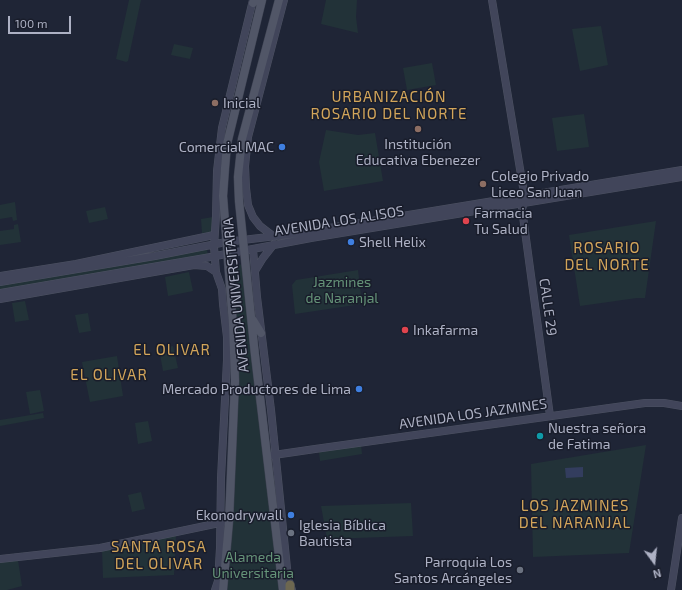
<!DOCTYPE html>
<html>
<head>
<meta charset="utf-8">
<style>
  body { margin:0 }
  #map { position:relative; width:682px; height:590px; overflow:hidden; background:#1f2536; font-family:"Exo 2",sans-serif }
  canvas { display:block }
  .north { position:absolute; left:634px; top:542px; width:40px; height:40px; -webkit-text-stroke:3px #191d2b; paint-order:stroke; rotate:165deg; font-size:11px; font-weight:700; line-height:16px; text-align:center; color:#adb1c4 }
  .north::after { content:''; display:block; margin:auto; width:14px; height:18px; background:#adb1c4; clip-path:polygon(50% 0,100% 100%,50% 72%,0 100%) }
  .scale { position:absolute; left:8px; top:16px; width:63px; height:18px; box-sizing:border-box; border:2px solid #adb1c4; border-top:0; padding-left:5px; font-size:12px; line-height:14px; white-space:nowrap; color:#adb1c4; -webkit-text-stroke:3px #191d2b; paint-order:stroke }
</style>
</head>
<body>
<div id="map">
<canvas width="682" height="590"></canvas>
<div class="north">N</div>
<div class="scale">100 m</div>
</div>
<script>
const c = document.querySelector('canvas').getContext('2d');
c.lineJoin = 'round';
function fill(path, color) { c.fillStyle = color; c.fill(path, 'evenodd'); }
const toPath = rows => new Path2D(rows.map(r => 'M' + r).join(''));
function strokePath(path, color, width, dash) { c.strokeStyle = color; c.lineWidth = width; c.lineCap = dash ? 'butt' : 'round'; c.setLineDash(dash || []); c.stroke(path); }
function write(font, color, halo, rows, align = 'center') {
  c.font = font + ' "Exo 2",sans-serif'; c.lineWidth = 3; c.setLineDash([]); c.textBaseline = 'middle'; c.strokeStyle = halo; c.fillStyle = color; for (const [text, x, y, turn = 0] of rows) {
    c.save(); c.translate(x, y); c.rotate((+turn || 0) * Math.PI / 180); c.textAlign = isNaN(turn) ? turn : align; if (halo) c.strokeText(text, 0, 0); c.fillText(text, 0, 0); c.restore();
  }
}
fill(toPath([
  [129,0,141,0,128,61,126,62,116,59],
  [326,0,357,0,356,17,358,33,321,24],
  [601,26,608,65,580,71,572,29],
  [174,44,193,48,190,59,171,55],
  [432,63,436,85,407,90,403,68],
  [584,114,589,147,557,151,552,118],
  [326,130,358,135,375,133,383,181,324,191,319,162],
  [15,202,17,220,13,221,12,217,0,219,0,205],
  [105,207,108,219,89,223,86,211],
  [213,217,211,232,202,233,201,219],
  [656,221,645,298,637,298,580,306,569,235],
  [18,224,21,242,0,245,0,231,14,229,14,225],
  [207,249,208,256,0,291,0,285],
  [244,264,280,590,227,590,238,408,232,266],
  [358,270,362,304,295,314,292,285,296,280],
  [189,272,193,291,168,296,165,277],
  [25,301,29,320,15,322,12,303],
  [88,313,91,331,79,333,75,315],
  [173,346,178,368,163,371,159,349],
  [117,356,123,396,90,402,82,362],
  [40,390,44,411,30,414,26,392],
  [43,413,44,418,0,426,0,420],
  [148,421,152,441,138,444,135,423],
  [361,445,362,454,320,461,319,452],
  [646,445,629,553,533,557,531,464],
  [141,492,145,509,132,512,128,495],
  [411,503,413,536,327,539,321,506],
  [176,535,174,575,103,578,102,550],
  [18,560,22,586,7,590,0,590,0,561]
]), '#223238');
fill(toPath([
  [583,467,583,477,566,478,565,468]
]), '#333d5e');
const secondary = toPath([
  [492,0,525,199,522,209,550,416],
  [273,236,260,226,253,217,248,205,246,188,245,166,248,137,284,0],
  [253,249,257,297,271,410,288,578,292,590],
  [255,271,263,258,274,244],
  [216,272,214,247,216,216,217,171,222,128,253,0],
  [0,276,76,264,214,235],
  [0,282,155,256,226,242,293,234,682,170],
  [0,293,205,258,311,238,682,177],
  [0,299,194,265,207,266,216,272,222,289,223,304,227,337,227,360,221,478,220,548,218,581,215,590],
  [267,456,315,449,645,403,664,403,682,406],
  [0,559,100,548,224,522],
  [671,590,682,518]
]);
const primary = toPath([
  [279,0,242,139,238,177,239,201,255,355,283,590],
  [253,3,255,0],
  [253,320,261,333],
  [223,590,229,521,235,381,233,325,223,196,225,168,227,144,262,0]
]);
const highway = toPath([
  [290,585,290,590]
]);
strokePath(secondary, '#4d5262', 8);
strokePath(primary, '#3c4150', 9);
strokePath(highway, '#3a3f4e', 10);
strokePath(secondary, '#41455a', 7);
strokePath(primary, '#515667', 8);
strokePath(highway, '#6d6750', 9);
for (const [x, y, r, color] of [
  [215,103,4,"#8d6e63"],
  [418,129,4,"#8d6e63"],
  [282,147,4,"#3f7fe0"],
  [483,184,4,"#8d6e63"],
  [466,221,4,"#e0444e"],
  [351,242,4,"#3f7fe0"],
  [405,330,4,"#e0444e"],
  [359,389,4,"#3f7fe0"],
  [540,436,4,"#0f9aa8"],
  [291,515,4,"#3f7fe0"],
  [291,533,4,"#6b7280"],
  [520,570,4,"#6b7280"]
]) { const dot = new Path2D(); dot.arc(x, y, r, 0, 2 * Math.PI); c.fillStyle = color; c.fill(dot); strokePath(dot, '#191d2b', 1.5); }
write('14px', '#adb1c4', '#191d2b', [
  ["Inicial",223,103],
  ["Institución",418,144,"center"],
  ["Educativa Ebenezer",418,160,"center"],
  ["Comercial MAC",274,147,"right"],
  ["Colegio Privado",491,176],
  ["Liceo San Juan",491,192],
  ["Farmacia",474,213],
  ["Tu Salud",474,229],
  ["Shell Helix",359,242],
  ["Inkafarma",413,330],
  ["Mercado Productores de Lima",351,389,"right"],
  ["Nuestra señora",548,428],
  ["de Fatima",548,444],
  ["Ekonodrywall",283,515,"right"],
  ["Iglesia Bíblica",299,525],
  ["Bautista",299,541],
  ["Parroquia Los",512,562,"right"],
  ["Santos Arcángeles",512,578,"right"]
], 'left');
write('14px', '#adb1c4', '#191d2b', [
  ["AVENIDA LOS ALISOS",339,221,-9],
  ["AVENIDA UNIVERSITARIA",236,295,-96],
  ["CALLE 29",548,307,82],
  ["AVENIDA LOS JAZMINES",473,414,-8]
]);
write('14px', '#659378', '#191d2b', [
  ["Jazmines",342,282],
  ["de Naranjal",342,298],
  ["Alameda",253,557],
  ["Universitaria",253,573]
]);
c.letterSpacing = '1px';
write('15px', '#d2a55a', '#191d2b', [
  ["URBANIZACIÓN",389,97],
  ["ROSARIO DEL NORTE",389,114],
  ["ROSARIO",607,248],
  ["DEL NORTE",607,265],
  ["EL OLIVAR",172,350],
  ["EL OLIVAR",109,375],
  ["LOS JAZMINES",575,506],
  ["DEL NARANJAL",575,523],
  ["SANTA ROSA",159,547],
  ["DEL OLIVAR",159,564]
]);
c.letterSpacing = '0px';
</script>
</body>
</html>
